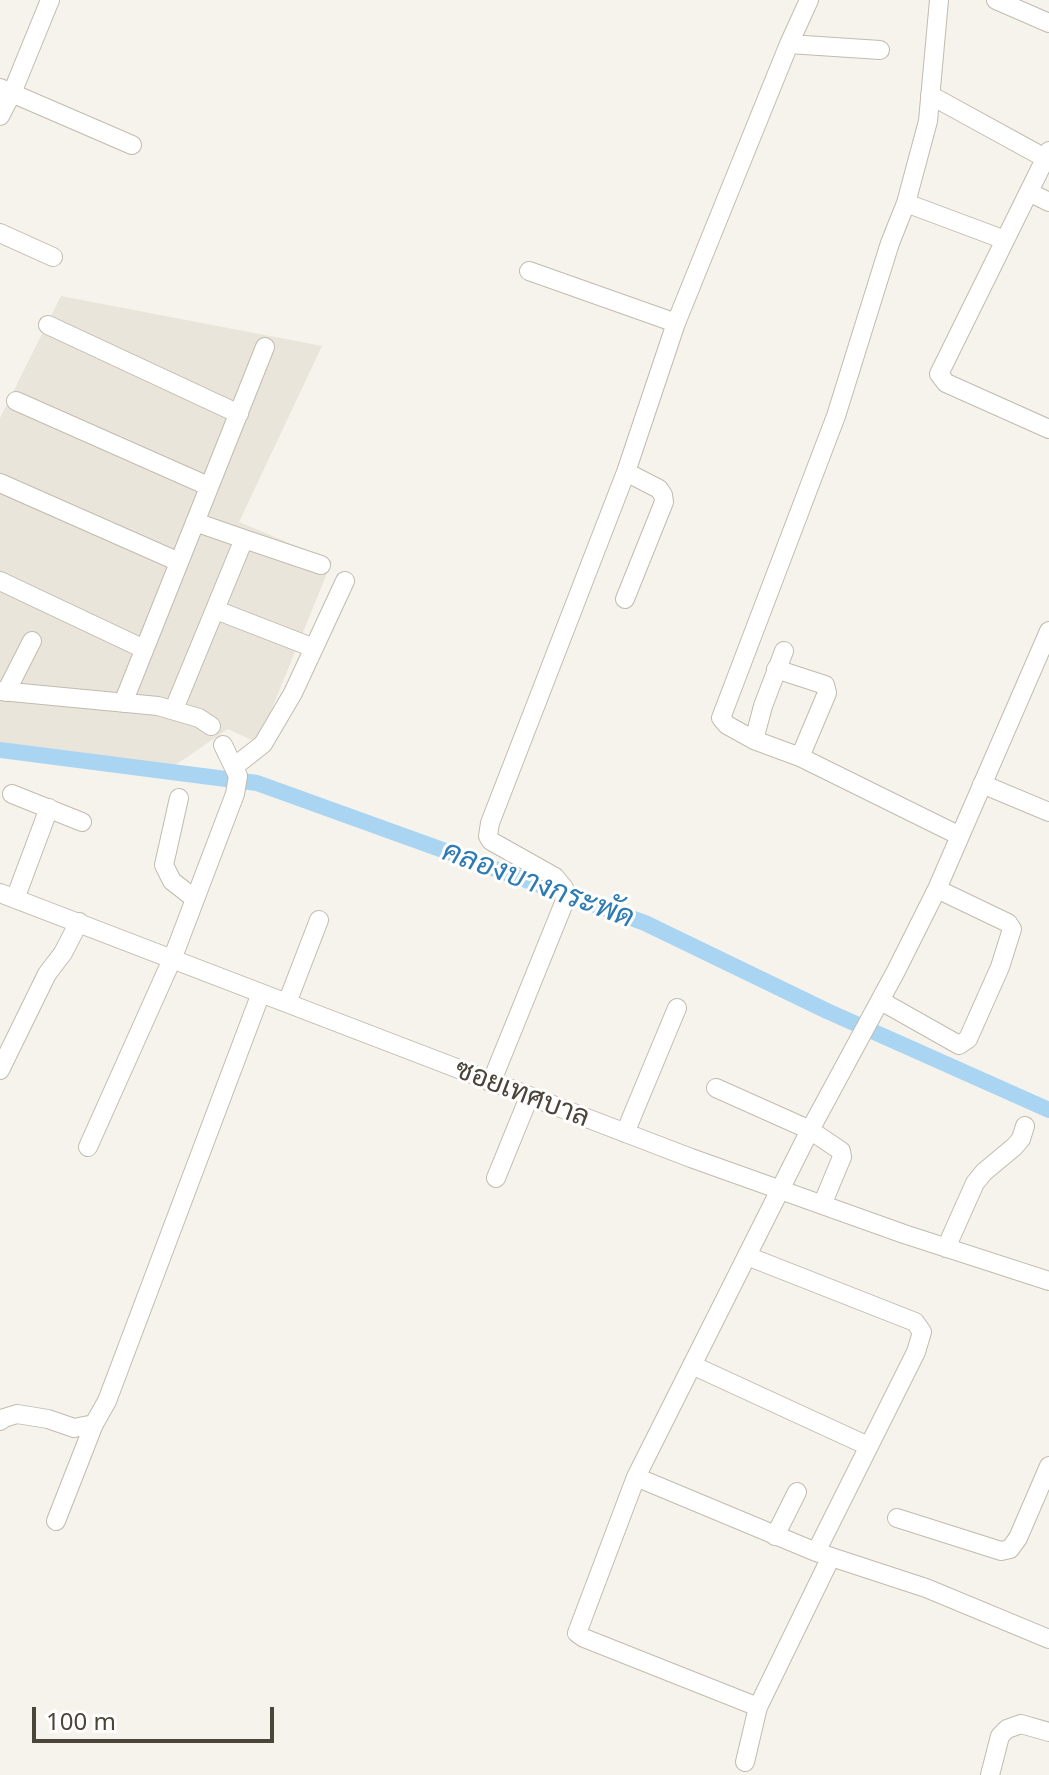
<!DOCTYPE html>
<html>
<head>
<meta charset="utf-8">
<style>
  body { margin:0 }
  #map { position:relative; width:1049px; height:1775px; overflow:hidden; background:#f6f3ec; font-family:"Noto Sans",sans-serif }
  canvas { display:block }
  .scale { position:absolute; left:32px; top:1707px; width:242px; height:36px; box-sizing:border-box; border:4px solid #4b4439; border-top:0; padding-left:10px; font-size:24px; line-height:28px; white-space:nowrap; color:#4b4439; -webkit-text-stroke:6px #fff; paint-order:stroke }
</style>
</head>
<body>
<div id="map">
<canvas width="1049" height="1775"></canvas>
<div class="scale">100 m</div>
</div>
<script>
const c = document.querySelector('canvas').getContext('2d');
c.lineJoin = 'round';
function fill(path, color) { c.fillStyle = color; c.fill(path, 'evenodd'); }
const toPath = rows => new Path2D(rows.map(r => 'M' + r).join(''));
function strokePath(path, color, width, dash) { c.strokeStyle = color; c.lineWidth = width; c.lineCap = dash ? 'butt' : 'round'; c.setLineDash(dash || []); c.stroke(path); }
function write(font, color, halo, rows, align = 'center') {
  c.font = font + ' "Noto Sans",Sarabun,sans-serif'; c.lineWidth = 6; c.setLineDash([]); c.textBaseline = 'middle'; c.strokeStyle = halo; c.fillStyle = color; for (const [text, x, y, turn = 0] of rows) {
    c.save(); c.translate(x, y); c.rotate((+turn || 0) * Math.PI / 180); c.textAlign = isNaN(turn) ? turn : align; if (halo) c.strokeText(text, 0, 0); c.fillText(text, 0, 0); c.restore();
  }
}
fill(toPath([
  [61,296,322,346,239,522,332,561,258,743,228,729,174,766,0,742,0,418]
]), '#eae5da');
strokePath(toPath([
  [0,750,257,783,645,923,827,1011,1049,1110]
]), '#a9d4f2', 16);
const minor = toPath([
  [809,0,789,44,880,50],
  [939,0,928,121,906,203,890,243,836,416,721,718,727,725,754,740,800,757,958,835],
  [996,0,1049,23],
  [0,88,132,145],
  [930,95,1045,158],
  [0,116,12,93,50,0],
  [1049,151,939,374,946,383,1049,429],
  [1029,192,1049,202],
  [906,203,1005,240],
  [0,233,53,257],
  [529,271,676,323],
  [48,325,239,414],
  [16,401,208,486],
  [0,483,179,562],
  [244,539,321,565],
  [0,581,144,649],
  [625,599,664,502,663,495,659,489,626,472],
  [216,610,314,648],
  [1049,631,937,889,896,971,810,1130,636,1477,816,1552,926,1588,1049,1639],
  [776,669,825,685,827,693,800,757],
  [0,691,158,706,199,718,211,726],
  [6,692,32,641],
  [123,703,265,347],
  [174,709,244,539,195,522],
  [754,740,763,706,784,651],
  [235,766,263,744,293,693,345,581],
  [982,784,1049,812],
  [12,794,82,822],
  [179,798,164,865,172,881,195,899],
  [0,893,691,1158,904,1234,1049,1281],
  [15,899,49,808],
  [881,1001,959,1045,968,1039,1000,967,1012,929,1008,923,937,889],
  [287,1003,319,920],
  [0,1070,47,974,63,953,79,922],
  [491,1083,564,903,565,894,564,888,555,877,491,841,488,836,490,823,626,472,676,323,789,44],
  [716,1088,810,1130,841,1151,842,1157,822,1205],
  [625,1133,677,1008],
  [88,1147,173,957,235,794,238,776,223,745],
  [496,1178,529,1097],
  [946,1248,975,1183,984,1172,1014,1147,1021,1139,1025,1126],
  [747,1256,915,1322,922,1332,916,1352,816,1552],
  [692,1365,868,1446],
  [0,1421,4,1418,17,1414,48,1419,74,1428,94,1424,107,1401,261,993],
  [636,1477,577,1633,584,1638,758,1707,745,1762],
  [897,1518,1001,1551,1010,1549,1018,1538,1049,1466],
  [56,1521,94,1424],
  [775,1536,797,1492],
  [758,1707,831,1557],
  [990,1775,1000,1736,1007,1729,1021,1724,1049,1732]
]);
strokePath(minor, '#c2bbae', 20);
strokePath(minor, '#fff', 18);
write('28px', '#4b4439', '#fff', [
  ["ซอยเทศบาล",522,1094,21]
]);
write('italic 30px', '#2e7ab2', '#fff', [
  ["คลองบางกระพัด",538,885,20]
]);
</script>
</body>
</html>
